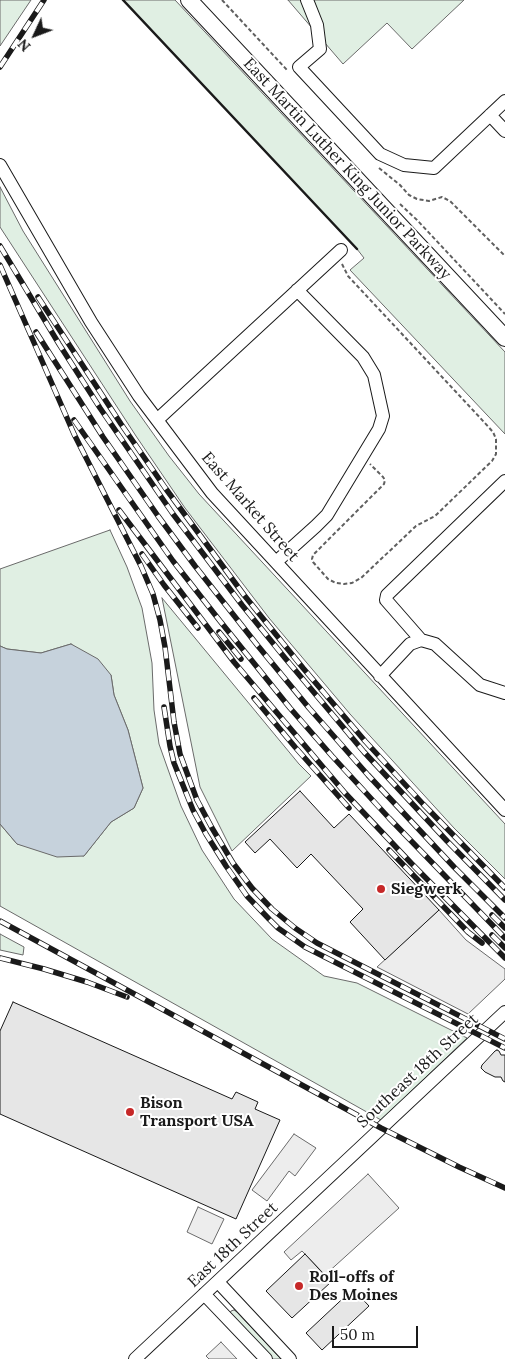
<!DOCTYPE html>
<html>
<head>
<meta charset="utf-8">
<style>
  body { margin:0 }
  #map { position:relative; width:505px; height:1359px; overflow:hidden; background:#fff; font-family:Lora,serif }
  canvas { display:block }
  .north { position:absolute; left:10px; top:10px; width:50px; height:50px; -webkit-text-stroke:4px #fff; paint-order:stroke; rotate:227deg; font-size:14px; font-weight:700; line-height:20px; text-align:center; color:#1a1a1a }
  .north::after { content:''; display:block; margin:auto; width:18px; height:22px; background:#1a1a1a; clip-path:polygon(50% 0,100% 100%,50% 72%,0 100%) }
  .scale { position:absolute; left:332px; top:1326px; width:86px; height:22px; box-sizing:border-box; border:2px solid #1a1a1a; border-top:0; padding-left:6px; font-size:15px; line-height:18px; white-space:nowrap; color:#1a1a1a; -webkit-text-stroke:4px #fff; paint-order:stroke }
</style>
</head>
<body>
<div id="map">
<canvas width="505" height="1359"></canvas>
<div class="north">N</div>
<div class="scale">50 m</div>
</div>
<script>
const c = document.querySelector('canvas').getContext('2d');
c.lineJoin = 'round';
function fill(path, color) { c.fillStyle = color; c.fill(path, 'evenodd'); }
const toPath = rows => new Path2D(rows.map(r => 'M' + r).join(''));
function strokePath(path, color, width, dash) { c.strokeStyle = color; c.lineWidth = width; c.lineCap = dash ? 'butt' : 'round'; c.setLineDash(dash || []); c.stroke(path); }
function write(font, color, halo, rows, align = 'center') {
  c.font = font + ' Lora,serif'; c.lineWidth = 4; c.setLineDash([]); c.textBaseline = 'middle'; c.strokeStyle = halo; c.fillStyle = color; for (const [text, x, y, turn = 0] of rows) {
    c.save(); c.translate(x, y); c.rotate((+turn || 0) * Math.PI / 180); c.textAlign = isNaN(turn) ? turn : align; if (halo) c.strokeText(text, 0, 0); c.fillText(text, 0, 0); c.restore();
  }
}
const green = toPath([
  [0,0,31,0,0,46,0,0],
  [123,0,175,0,505,352,505,434,350,270,364,258,357,249,123,0],
  [288,0,464,0,412,49,387,23,343,64,288,0],
  [0,187,23,231,130,401,169,456,199,494,505,824,505,879,454,828,350,714,269,618,185,508,136,436,0,227,0,187],
  [110,530,127,567,142,608,152,663,154,710,159,744,181,806,202,850,234,899,272,939,324,976,357,983,467,1038,381,1120,0,906,0,824,17,844,84,856,111,822,134,808,143,788,128,730,114,695,111,675,71,644,41,653,7,649,0,646,0,569,110,530],
  [162,598,299,764,311,776,232,851,200,787,162,598],
  [0,934,24,947,23,955,0,950,0,934],
  [234,1310,237,1312,281,1359,270,1359,230,1313,231,1311,234,1310]
]);
fill(green, '#e0efe3');
strokePath(green, '#6a6a6a', 1);
const parking = toPath([
  [439,910,466,940,505,969,505,979,468,1014,377,967,439,910],
  [294,1134,316,1148,295,1176,289,1171,267,1201,252,1190,294,1134],
  [368,1174,399,1208,325,1275,302,1251,291,1260,284,1252,368,1174],
  [198,1207,224,1219,212,1244,187,1232,198,1207],
  [221,1342,237,1359,209,1359,206,1356,221,1342]
]);
fill(parking, '#ededed');
strokePath(parking, '#6a6a6a', 1);
const water = toPath([
  [71,644,98,659,111,675,114,695,128,730,143,788,134,808,111,822,84,856,57,857,17,844,0,824,0,646,7,649,41,653,71,644]
]);
fill(water, '#c6d2dc');
strokePath(water, '#6a6a6a', 1);
const building = toPath([
  [300,791,334,828,349,814,439,910,385,960,350,922,363,909,311,854,297,868,270,839,255,853,245,842,300,791],
  [13,1002,232,1099,236,1092,258,1102,255,1109,280,1120,236,1219,0,1114,0,1031,13,1002],
  [497,1050,499,1051,501,1055,505,1055,505,1082,503,1081,501,1077,495,1077,485,1072,481,1068,482,1065,495,1051,497,1050],
  [305,1254,331,1282,292,1318,266,1291,305,1254],
  [353,1289,369,1306,322,1350,306,1333,353,1289]
]);
fill(building, '#e6e6e6');
strokePath(building, '#1a1a1a', 1);
const minor = toPath([
  [307,0,317,25,320,49,299,67,380,154,404,165,434,168,505,101],
  [490,115,505,131],
  [0,165,91,322,139,396,212,493,505,810],
  [157,420,341,250],
  [276,562,316,526,327,515,379,429,383,416,374,375,363,357,297,290],
  [421,640,386,600,387,595,505,481],
  [380,676,410,644,421,640,435,644,480,685,505,693],
  [218,1282,290,1359],
  [204,1294,266,1359],
  [135,1359,505,1012]
]);
const major = toPath([
  [189,0,505,338]
]);
strokePath(minor, '#1a1a1a', 14);
strokePath(major, '#1a1a1a', 18);
strokePath(toPath([
  [222,0,287,70],
  [379,168,400,185,409,195,417,199,429,201,442,197,450,201,505,256],
  [400,204,417,220,505,314],
  [342,264,348,276,484,422,493,432,496,439,496,454,492,461,435,516,416,526,361,578,352,583,344,584,336,583,328,579,313,562,312,559,313,555,384,484,385,480,383,477,370,464]
]), '#5f5f5f', 2, [4, 2.5]);
strokePath(minor, '#fff', 12);
strokePath(major, '#fff', 16);
const rail = toPath([
  [0,67,44,0],
  [0,246,59,344,100,408,173,514,242,605,285,658,364,752,447,841,505,900],
  [0,265,74,434,141,566,153,594,160,620,165,647,174,722,180,754,197,800,212,828,233,863,252,888,272,909,295,928,317,943,505,1039],
  [38,297,121,424,166,489,244,595,303,668,365,741,423,804,505,888],
  [36,332,103,437,158,516,195,566,258,646,309,708,368,775,454,867,505,918],
  [74,420,173,561,220,621,290,708,332,756,389,818,505,938],
  [119,510,234,662,306,747,345,793,411,863,505,958],
  [142,554,164,585,198,628],
  [219,632,241,659],
  [254,698,295,747,349,808],
  [164,707,170,746,174,763,193,810,206,834,226,866,247,896,269,919,278,928,305,947,505,1048],
  [389,850,468,932,482,943],
  [492,915,505,928],
  [0,921,381,1128,459,1167,505,1188],
  [492,935,505,948],
  [0,958,44,969,87,982,127,997]
]);
strokePath(rail, '#1a1a1a', 5.5);
strokePath(rail, '#fff', 4, [11]);
strokePath(toPath([
  [123,0,357,249]
]), '#1a1a1a', 2.5);
for (const [x, y, r, color] of [
  [381,889,5,"#c62828"],
  [130,1112,5,"#c62828"],
  [299,1286,5,"#c62828"]
]) { const dot = new Path2D(); dot.arc(x, y, r, 0, 2 * Math.PI); c.fillStyle = color; c.fill(dot); strokePath(dot, '#fff', 2); }
write('16px', '#1a1a1a', '#fff', [
  ["East Martin Luther King Junior Parkway",347,169,47],
  ["East Market Street",250,507,49],
  ["Southeast 18th Street",418,1071,-43],
  ["East 18th Street",233,1245,-43]
]);
write('bold 16px', '#1a1a1a', '#fff', [
  ["Siegwerk",391,889],
  ["Bison",140,1103],
  ["Transport USA",140,1121],
  ["Roll-offs of",309,1277],
  ["Des Moines",309,1295]
], 'left');
</script>
</body>
</html>
